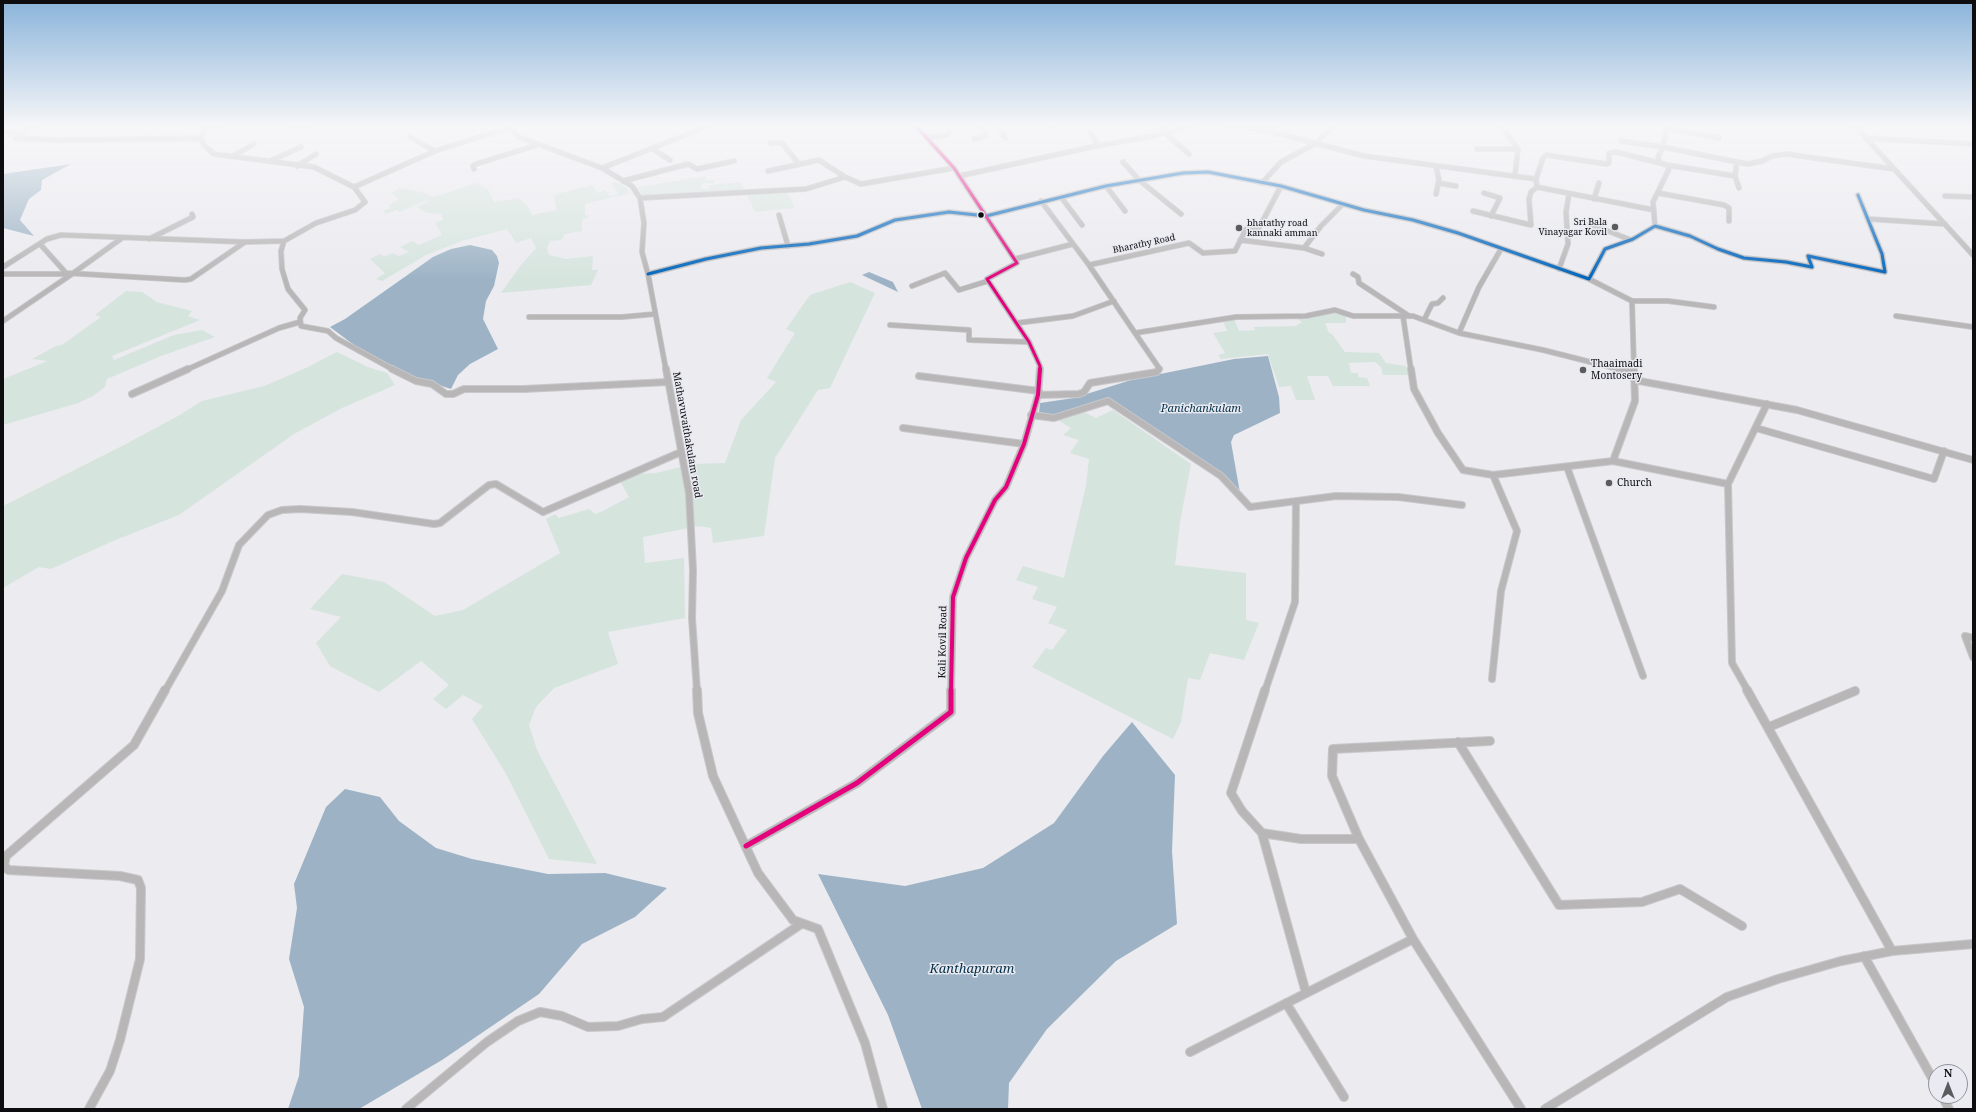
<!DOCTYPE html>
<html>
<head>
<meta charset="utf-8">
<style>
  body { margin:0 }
  #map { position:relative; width:1976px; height:1112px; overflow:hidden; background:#ebebf0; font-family:"Noto Serif",serif }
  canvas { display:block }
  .frame { position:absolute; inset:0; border:4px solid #0d0d0f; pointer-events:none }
  .north { position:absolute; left:1928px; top:1064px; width:40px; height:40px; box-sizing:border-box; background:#e9eaf2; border:1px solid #919297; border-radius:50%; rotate:0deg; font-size:11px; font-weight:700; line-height:16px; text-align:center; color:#0d0d0f }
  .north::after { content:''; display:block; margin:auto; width:14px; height:18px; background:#5b5b5e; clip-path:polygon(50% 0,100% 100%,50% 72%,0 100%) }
</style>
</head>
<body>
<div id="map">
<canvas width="1976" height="1112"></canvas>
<div class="frame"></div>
<div class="north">N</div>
</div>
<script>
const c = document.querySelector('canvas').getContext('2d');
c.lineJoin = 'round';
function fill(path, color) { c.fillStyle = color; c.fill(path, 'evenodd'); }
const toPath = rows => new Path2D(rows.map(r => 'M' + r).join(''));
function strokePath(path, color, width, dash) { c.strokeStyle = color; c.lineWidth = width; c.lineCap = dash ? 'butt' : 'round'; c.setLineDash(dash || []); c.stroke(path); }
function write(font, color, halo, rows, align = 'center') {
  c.font = font + ' "Noto Serif",serif'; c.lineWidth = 3; c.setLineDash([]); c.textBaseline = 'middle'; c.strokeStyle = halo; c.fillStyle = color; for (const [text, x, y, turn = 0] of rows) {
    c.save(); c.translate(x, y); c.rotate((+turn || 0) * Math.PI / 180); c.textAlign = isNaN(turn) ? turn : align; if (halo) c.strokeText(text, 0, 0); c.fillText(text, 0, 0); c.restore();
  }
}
fill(toPath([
  [705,176,706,180,714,180,714,183,702,184,700,189,708,189,709,185,740,182,745,190,643,196,638,187],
  [616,182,623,185,631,193,585,204,585,214,589,217,582,220,582,231,565,234,561,240,550,241,547,248,549,255,566,259,593,256,592,270,598,270,591,285,501,293,521,265,536,248,531,238,516,243,507,229,465,240,426,255,382,281,376,279,385,273,370,259,380,254,384,257,392,253,399,256,409,252,400,247,412,241,419,245,442,235,435,222,443,220,441,214,426,213,417,207,428,202,427,200,399,212,396,210,386,214,383,211,391,208,388,206,399,199,391,193,399,188,422,192,434,197,476,183,488,189,494,202,519,198,528,206,532,215,557,210,553,195,592,185,598,193,606,190,610,196,618,194,611,183],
  [787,192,795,208,755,212,747,195],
  [850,282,875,293,830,388,818,390,775,458,764,536,713,543,711,528,699,526,643,537,645,563,684,558,685,618,608,632,618,664,554,688,536,707,529,725,537,750,597,864,549,859,505,772,472,719,483,706,463,695,446,709,433,699,449,685,421,661,379,692,330,666,316,643,341,617,310,609,342,574,384,582,435,616,463,610,560,553,546,519,555,514,559,518,589,509,595,514,603,511,629,497,620,481,638,474,656,473,693,464,725,463,741,420,776,382,767,378,795,333,786,329,810,295],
  [126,291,142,292,157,302,192,311,188,316,200,320,112,356,114,360,174,335,202,330,215,337,161,356,107,379,105,387,93,396,78,403,3,425,3,379,48,361,32,359,56,346,62,345,101,317,95,315],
  [1335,311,1346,315,1346,323,1325,323,1329,333,1332,334,1345,352,1379,353,1386,363,1406,366,1409,375,1383,375,1381,367,1375,362,1349,363,1351,373,1358,373,1358,377,1367,378,1370,386,1333,386,1328,376,1307,376,1315,400,1296,400,1291,386,1279,387,1268,354,1221,359,1218,355,1225,353,1213,333,1227,331,1223,321,1234,319,1239,331,1255,330,1253,327,1296,326,1302,322,1297,319],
  [337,352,368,367,387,373,395,385,342,408,294,434,179,515,113,541,51,569,39,567,3,588,3,506,126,444,178,416,202,401,264,386,306,368],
  [1113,410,1191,464,1180,522,1175,565,1246,573,1246,620,1259,623,1244,660,1210,653,1200,680,1188,678,1181,722,1173,739,1032,667,1046,648,1052,650,1067,630,1048,623,1057,607,1032,599,1038,587,1016,580,1023,566,1064,578,1086,486,1089,459,1070,453,1079,440,1063,435,1071,428,1058,420,1084,412,1096,418]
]), '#d6e4de');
fill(toPath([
  [71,164,42,180,41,190,29,199,20,220,34,236,3,228,3,174],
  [470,245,492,250,497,256,499,263,494,286,486,301,483,319,498,349,470,364,458,375,451,389,415,377,385,362,354,345,330,327,345,319,433,257,451,249],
  [869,272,893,282,898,292,862,275],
  [1268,356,1279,397,1280,413,1234,435,1231,442,1240,493,1222,473,1111,399,1052,415,1039,412,1040,403,1074,398,1131,380,1234,359],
  [1132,722,1175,775,1172,851,1177,924,1116,961,1047,1029,1009,1083,1008,1109,922,1109,888,1015,818,874,905,886,983,868,1054,823,1103,756],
  [345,789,380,797,399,821,436,848,472,859,548,874,605,873,667,888,635,917,582,944,539,994,442,1060,359,1109,288,1109,299,1076,304,1007,289,959,297,908,294,884,326,807]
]), '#9db3c5');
const minorFar2 = toPath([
  [35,125,15,138,61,140,201,138,204,145,214,154,314,167,354,187,435,151,510,127],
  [292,125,309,127],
  [507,125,519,137,602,168,632,186,640,198,644,223,642,252,648,274,666,370],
  [915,125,954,168,1017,263,987,279,1029,342,1040,366,1040,370],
  [998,125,1005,138],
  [1051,125,1053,129],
  [1163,125,1167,132],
  [1228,125,1265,130,1364,156,1536,179,1537,187,1654,210],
  [1501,125,1518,149,1515,176],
  [1854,125,1973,255],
  [1667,128,1719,138],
  [1089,129,1098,146],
  [1269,131,1275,125],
  [3,132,23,132],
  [1165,133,1189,154],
  [410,137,435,151],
  [201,138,205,128,222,125],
  [927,138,947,135,950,131],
  [1866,138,1973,144],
  [974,139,985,136,983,125],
  [1621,141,1663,147,1737,162],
  [771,143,782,143,799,164],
  [653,149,670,160],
  [1477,149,1518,149],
  [233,156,254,144],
  [270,161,301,147],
  [1123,162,1139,180,1181,214],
  [1667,165,1735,176],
  [297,166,316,154],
  [1436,166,1439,180,1436,194],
  [602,168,711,125],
  [474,169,473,166,476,164,537,145],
  [768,171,819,160,845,177],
  [959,176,1096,146,1153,136,1193,125],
  [1536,179,1543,158,1546,155,1607,164,1609,163,1609,153,1616,152,1660,163],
  [623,181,688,164,697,169,734,161],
  [1262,183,1281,162,1316,143,1334,125],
  [1438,183,1456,186],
  [1106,186,1125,211],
  [1739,188,1735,176,1737,162,1748,164,1762,161,1772,156,1786,154,1894,169],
  [1484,193,1500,198,1491,216],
  [1658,193,1724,205,1729,208,1729,221],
  [1945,196,1973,197],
  [1061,197,1082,225],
  [640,198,806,189,845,177,861,184,954,168],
  [1594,199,1599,183],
  [1041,201,1089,265,1135,333,1236,317,1306,316,1335,310,1353,316,1413,316,1459,333,1543,350,1622,370],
  [1473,211,1531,225,1529,199,1531,192,1537,187],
  [779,215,788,246],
  [1869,219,1945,224],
  [1590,224,1631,240],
  [1655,226,1653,202,1669,169,1667,165,1660,163,1658,157,1663,147,1667,125],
  [149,239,193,217,192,214],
  [1240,240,1304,248,1322,254],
  [284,241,281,251,282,269,288,289,305,310,300,318,301,326,328,331,336,338,394,370],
  [40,244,66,273,185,280,191,279,245,242],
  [1304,248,1321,226,1343,204],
  [1015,259,1073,244],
  [1089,265,1189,243,1203,253,1235,251,1246,229,1259,228,1281,186],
  [3,267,47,239,61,235,245,242,284,241,316,223,355,210,365,202,354,187],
  [1559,269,1568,244,1566,212,1569,194],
  [3,274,72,274,122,238],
  [648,274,706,259,761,248,809,244,857,236,895,220,949,212,986,216,1106,186,1183,173,1208,172,1281,186,1364,210,1413,220,1458,233,1589,279,1605,249,1633,239,1655,226,1690,236,1718,249,1744,258,1786,262,1812,267,1808,256,1885,272,1882,254,1858,195],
  [1353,274,1358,277,1359,283,1409,316],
  [1589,279,1632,301,1634,370],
  [912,286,945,273,959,290,988,281],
  [1632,301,1668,301,1714,307],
  [1403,316,1411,370],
  [1896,316,1973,327],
  [529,317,622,317,655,314],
  [1424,320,1432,304,1438,303,1443,298],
  [3,321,72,274],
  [1017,323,1073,316,1114,301],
  [890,325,969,330,969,340,1029,342],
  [1135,333,1159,368,1158,370],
  [1459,333,1479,287,1501,249],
  [186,370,279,328,300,322]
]);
const minorFar1 = toPath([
  [392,369,416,381,432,384,446,394,453,394,464,389,524,389,668,382],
  [666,369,689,493,693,570,692,618,697,691],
  [1411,369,1414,389,1438,433,1463,470,1493,475],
  [1618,369,1634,373],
  [919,376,1039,391],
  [1634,380,1797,410,1973,460],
  [132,394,188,369],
  [1038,395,1079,394,1084,392,1090,383,1157,372,1159,369],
  [1031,415,1054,418,1108,401,1221,476,1250,507,1336,496,1398,497,1462,505],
  [903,428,1024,444],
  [1756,428,1934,479,1944,451],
  [1613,461,1635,401,1634,369],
  [1567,467,1643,676],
  [1728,484,1767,404],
  [1973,638,1965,636,1973,657],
  [1492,679,1501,591,1517,531,1493,475,1613,461,1728,484,1732,663,1748,691],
  [165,691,222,591,239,545,268,515,282,510,300,509,352,512,434,524,440,523,489,485,496,484,543,512,681,452],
  [951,691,953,597,966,558,995,500,1006,487,1024,444,1038,395,1040,369],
  [1265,691,1295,602,1296,501]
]);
const minor = toPath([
  [697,690,698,713,713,776,758,873,793,920,818,929,865,1043,883,1109],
  [1265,690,1231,793,1242,811,1262,833,1301,839,1359,839],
  [1747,690,1892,951],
  [1769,727,1855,691],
  [1490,741,1333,749,1332,776,1359,839,1413,939,1521,1109],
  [1458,742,1559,905,1642,902,1680,889,1742,926],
  [1262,833,1306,993],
  [746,846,857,783,951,712,951,690],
  [1864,956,1936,1085],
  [1286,1003,1344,1097],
  [1190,1052,1413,939],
  [1942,1096,1949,1109],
  [89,1109,110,1071,120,1040,140,959,141,888,138,880,120,876,8,870,4,865,6,856,134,745,165,690],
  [406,1109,487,1042,518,1021,540,1012,562,1016,588,1027,618,1026,642,1019,663,1017,801,924],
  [1545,1109,1727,997,1778,979,1841,961,1892,951,1973,944]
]);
strokePath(minorFar2, '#c8c8cb', 6);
strokePath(minorFar1, '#c8c8cb', 8);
strokePath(minor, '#c8c8cb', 10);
strokePath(minorFar2, '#b8b6b7', 4.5);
strokePath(minorFar1, '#b8b6b7', 6);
strokePath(minor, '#b8b6b7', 8);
strokePath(toPath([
  [648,274,706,259,761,248,809,244,857,236,895,220,949,212,986,216,1106,186,1183,173,1208,172,1281,186,1364,210,1413,220,1458,233,1589,279,1605,249,1633,239,1655,226,1690,236,1718,249,1744,258,1786,262,1812,267,1808,256,1885,272,1882,254,1858,195]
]), '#0065bd', 3);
strokePath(toPath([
  [915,125,954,168,1017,263,987,279,1029,342,1040,366,1040,370]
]), '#e5007d', 3);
strokePath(toPath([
  [951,691,953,597,966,558,995,500,1006,487,1024,444,1038,395,1040,369]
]), '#e5007d', 4);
strokePath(toPath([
  [746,846,857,783,951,712,951,690]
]), '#e5007d', 5);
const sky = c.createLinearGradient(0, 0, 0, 280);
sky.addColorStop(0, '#8ab4da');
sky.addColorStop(0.45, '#f6f6f8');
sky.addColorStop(1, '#f6f6f800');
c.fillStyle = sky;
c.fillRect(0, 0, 1976, 280);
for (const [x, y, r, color] of [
  [981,215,3.5,"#0d0d0f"],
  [1615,227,4,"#5b5b5e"],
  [1239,228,4,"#5b5b5e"],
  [1583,370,4,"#5b5b5e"],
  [1609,483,4,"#5b5b5e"]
]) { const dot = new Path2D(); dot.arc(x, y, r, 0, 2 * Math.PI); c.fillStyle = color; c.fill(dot); strokePath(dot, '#e9eaf2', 1.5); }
write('9px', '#0d0d0f', '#e9eaf2', [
  ["Sri Bala",1607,222],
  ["Vinayagar Kovil",1607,232],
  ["bhatathy road",1247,223,"left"],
  ["kannaki amman",1247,233,"left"]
], 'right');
write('9px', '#0d0d0f', '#e9eaf2', [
  ["Bharathy Road",1144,244,-12]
]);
write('10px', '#0d0d0f', '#e9eaf2', [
  ["Thaaimadi",1591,364],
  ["Montosery",1591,376],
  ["Church",1617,483]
], 'left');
write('10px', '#0d0d0f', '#e9eaf2', [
  ["Mathavuvaithakulam road",687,435,80],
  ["Kali Kovil Road",943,642,-89]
]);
write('italic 11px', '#032e46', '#e9eaf2', [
  ["Panichankulam",1201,409]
]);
write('italic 13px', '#032e46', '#e9eaf2', [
  ["Kanthapuram",972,969]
]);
</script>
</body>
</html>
